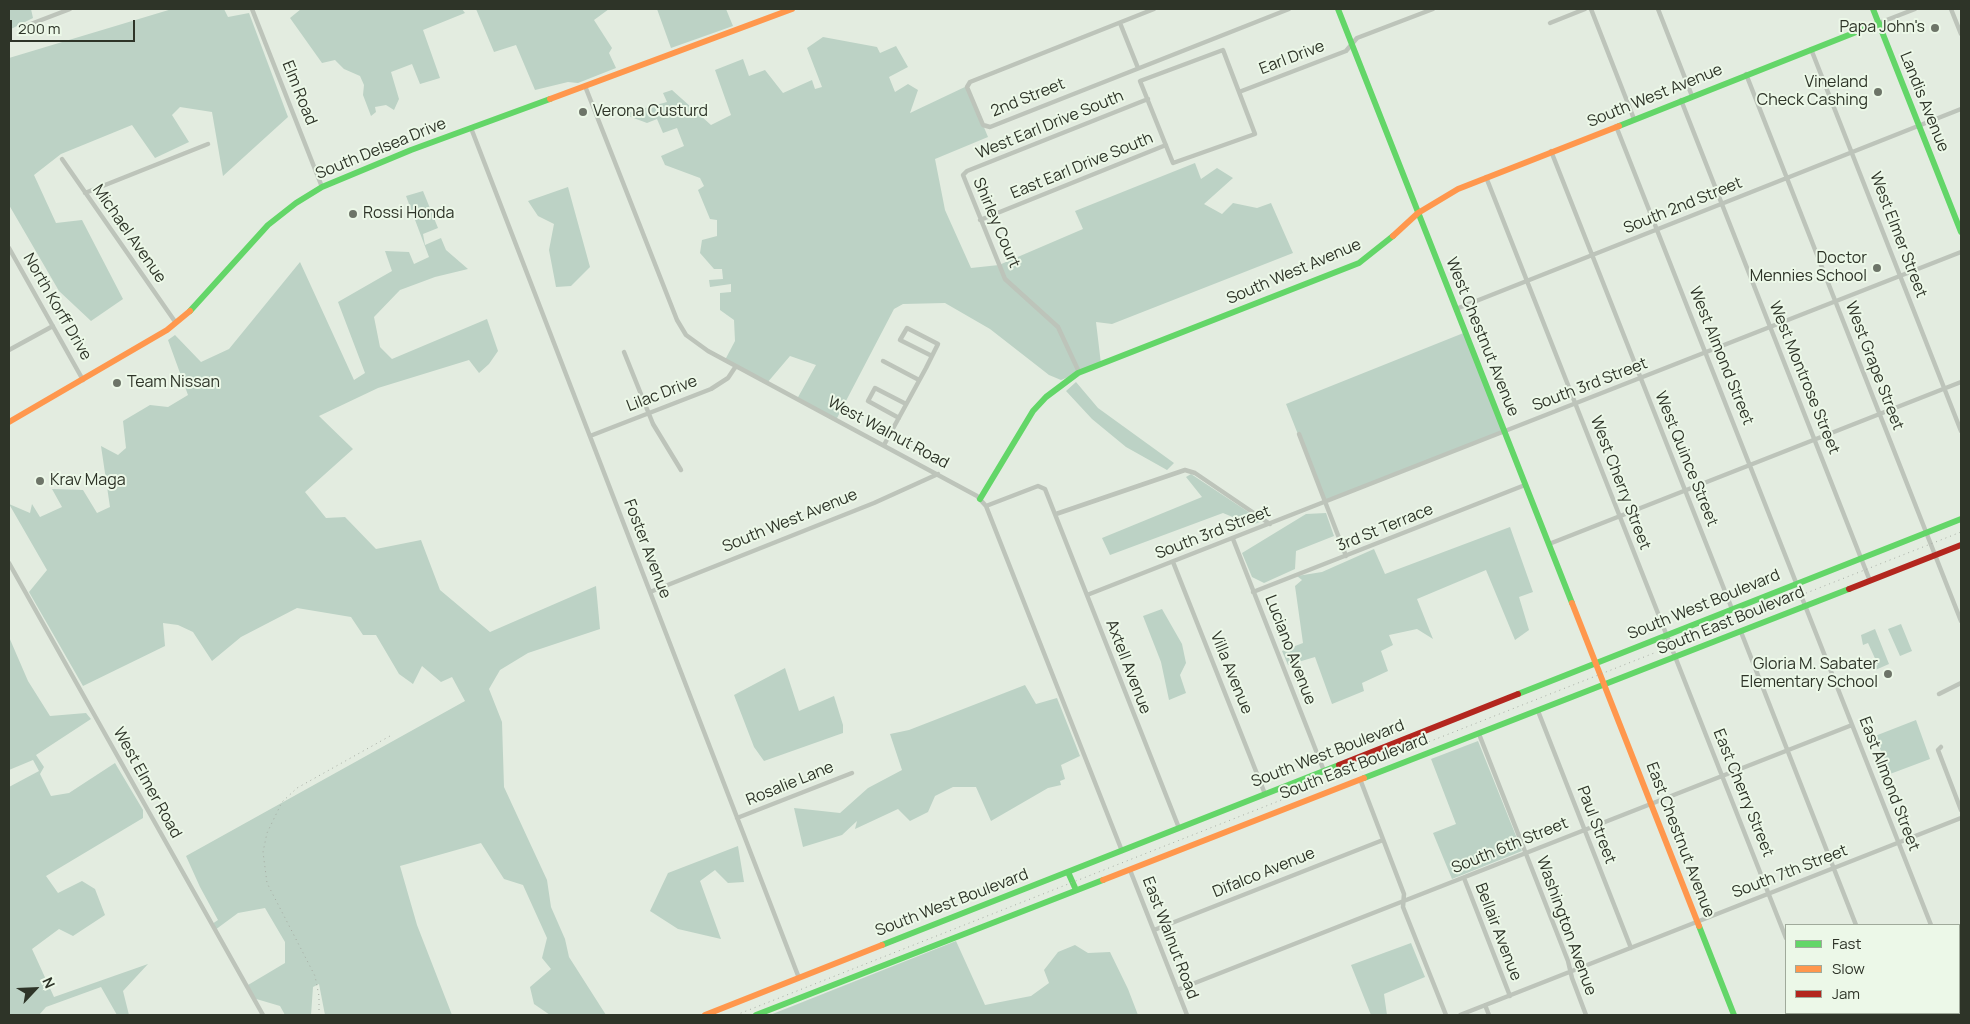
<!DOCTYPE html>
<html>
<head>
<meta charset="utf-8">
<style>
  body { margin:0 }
  #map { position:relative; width:1970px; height:1024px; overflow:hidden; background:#e3ece0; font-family:Manrope,sans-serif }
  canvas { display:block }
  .frame { position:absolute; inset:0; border:10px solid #2e3428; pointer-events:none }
  .legend { position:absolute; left:1785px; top:924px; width:175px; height:90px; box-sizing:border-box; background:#ecf8e8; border:1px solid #a0aa9b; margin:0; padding:6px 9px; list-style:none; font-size:15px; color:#2e3428 }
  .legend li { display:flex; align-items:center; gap:10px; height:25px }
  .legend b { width:25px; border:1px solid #a0aa9b }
  .north { position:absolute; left:10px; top:964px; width:50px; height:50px; -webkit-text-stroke:4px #ecf8e8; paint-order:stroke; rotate:65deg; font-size:14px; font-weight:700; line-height:20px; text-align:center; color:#2e3428 }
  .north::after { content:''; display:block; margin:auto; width:18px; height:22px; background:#2e3428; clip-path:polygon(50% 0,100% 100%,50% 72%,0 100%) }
  .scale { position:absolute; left:10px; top:20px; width:125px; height:22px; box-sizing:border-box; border:2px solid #2e3428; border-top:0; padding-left:6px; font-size:15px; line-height:18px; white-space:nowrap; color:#2e3428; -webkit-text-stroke:4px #ecf8e8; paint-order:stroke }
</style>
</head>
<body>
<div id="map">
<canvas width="1970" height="1024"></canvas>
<div class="frame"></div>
<ul class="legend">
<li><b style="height:6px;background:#63d668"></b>Fast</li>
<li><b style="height:6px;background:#ff974d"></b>Slow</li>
<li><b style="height:6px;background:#b3261e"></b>Jam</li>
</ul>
<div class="north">N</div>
<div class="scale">200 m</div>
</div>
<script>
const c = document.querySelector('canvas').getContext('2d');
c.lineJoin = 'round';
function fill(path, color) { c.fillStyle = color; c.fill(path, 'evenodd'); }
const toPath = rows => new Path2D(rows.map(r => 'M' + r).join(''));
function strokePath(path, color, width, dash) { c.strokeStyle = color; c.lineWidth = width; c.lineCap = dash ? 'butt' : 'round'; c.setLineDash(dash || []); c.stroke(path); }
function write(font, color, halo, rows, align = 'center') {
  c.font = font + ' Manrope,sans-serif'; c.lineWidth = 4; c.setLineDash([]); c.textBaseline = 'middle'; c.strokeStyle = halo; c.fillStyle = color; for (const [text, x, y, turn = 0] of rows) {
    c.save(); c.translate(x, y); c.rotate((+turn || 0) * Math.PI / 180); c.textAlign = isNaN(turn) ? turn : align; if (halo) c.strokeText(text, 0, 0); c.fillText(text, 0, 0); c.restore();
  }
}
fill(toPath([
  [9,9,31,9,33,18,9,30],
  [172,9,224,9,228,17,249,13,288,117,223,176,212,112,180,107,172,115,189,142,155,158,132,125,61,154,34,175,56,223,82,220,123,299,91,321,59,291,9,205,9,58],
  [301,9,462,9,465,13,423,30,440,78,420,84,412,64,391,72,399,99,394,110,386,105,375,107,376,112,371,116,363,95,364,85,360,76,344,69,335,60,322,63,290,18],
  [476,9,609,9,594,20,612,48,609,53,616,68,578,83,568,82,535,90,516,45,494,52],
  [657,9,726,9,733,26,671,48],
  [823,37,877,47,880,53,896,46,908,67,889,77,895,92,908,84,918,90,910,113,967,86,988,137,935,159,945,210,971,268,999,265,1083,229,1075,211,1195,163,1201,179,1217,168,1233,178,1204,204,1222,214,1233,203,1257,208,1271,203,1293,253,1112,324,1096,322,1101,364,1061,380,1049,375,990,329,945,303,903,304,894,309,836,420,797,399,816,365,790,356,767,383,725,360,735,341,734,320,720,310,720,293,731,292,731,284,710,287,709,280,723,279,722,269,714,269,700,253,702,240,717,236,717,220,710,219,698,190,704,186,700,178,665,165,661,156,684,146,677,128,663,133,657,119,647,123,623,114,667,102,663,93,672,90,711,125,731,115,715,70,743,59,749,76,765,70,783,93,812,80,815,89,822,87,807,48],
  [568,187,590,267,571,286,556,287,549,250,554,224,538,216,528,201],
  [423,191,438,228,423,234,425,245,441,238,446,250,468,269,435,277,400,290,374,317,380,347,392,359,487,319,498,351,489,364,479,373,469,360,378,388,319,416,353,449,305,492,326,518,345,517,376,549,421,540,440,590,490,632,596,586,600,629,528,653,500,670,489,689,502,722,504,787,547,880,551,907,565,939,569,957,606,1015,550,1015,534,1004,530,987,551,969,542,958,547,938,523,885,504,879,481,843,400,866,417,925,452,1015,325,1015,319,984,313,987,311,1015,285,1015,280,1006,253,998,248,985,285,963,285,942,265,908,238,913,215,930,212,924,218,920,200,887,186,856,465,701,452,677,441,682,422,666,413,684,399,674,376,635,363,635,351,617,297,608,241,637,212,661,193,632,178,625,163,623,165,646,83,686,29,592,47,570,9,504,30,513,32,504,40,517,62,507,52,489,83,490,97,513,110,507,101,446,118,455,126,448,123,421,150,405,168,407,188,395,168,340,175,335,201,362,229,349,300,262,354,380,365,373,338,302,392,271,385,251,409,252,414,264,429,257,406,196],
  [1466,332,1505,432,1325,503,1286,404],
  [1076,382,1098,408,1174,463,1167,470,1126,447,1092,419,1066,391],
  [1191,474,1262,521,1252,525,1223,513,1110,555,1102,538,1202,497,1186,477],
  [1326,513,1334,536,1296,551,1295,569,1264,583,1252,577,1242,553,1306,514],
  [1510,527,1533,592,1519,597,1529,630,1515,640,1486,570,1417,599,1433,639,1417,629,1389,635,1393,645,1381,651,1388,671,1362,683,1364,691,1332,704,1315,657,1288,665,1282,651,1303,643,1295,586,1302,580,1297,576,1322,572,1374,549,1385,574],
  [1162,609,1182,644,1186,663,1180,675,1186,693,1169,700,1161,662,1143,616],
  [1901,624,1912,651,1900,656,1888,629],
  [1875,629,1889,664,1873,671,1872,667,1878,665,1868,643,1863,645,1861,635],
  [9,637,28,681,50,716,86,713,91,719,36,755,44,767,40,774,51,796,69,793,115,763,143,810,143,818,46,876,58,893,82,881,95,889,105,915,73,936,59,929,32,949,54,997,148,964,123,991,129,1015,117,1015,101,987,46,1007,39,1015,9,1015,9,787,39,771,33,760,9,770],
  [785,668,799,711,834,696,843,725,843,733,764,761,754,747,734,695],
  [1025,685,1036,704,1057,698,1080,756,1061,765,1065,779,1060,781,1061,785,1048,788,991,821,976,787,953,787,935,796,928,812,910,821,898,809,855,829,857,821,842,835,803,847,794,808,840,813,868,788,902,770,890,734,909,730],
  [1916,720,1930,759,1890,774,1875,736],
  [1478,741,1522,851,1452,879,1433,833,1456,824,1431,759],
  [738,846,744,882,728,883,715,870,700,881,721,939,678,929,650,911,668,873],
  [956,941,985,1005,1031,996,1049,983,1044,970,1058,952,1075,945,1088,953,1110,952,1128,989,1138,1015,770,1015],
  [1411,943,1425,977,1384,994,1387,1015,1371,1015,1351,965]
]), '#bcd2c5');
strokePath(toPath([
  [252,9,322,187],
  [1154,9,970,82,967,87,983,125,990,127,1289,9],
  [1591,9,1634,119],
  [1658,9,1692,96],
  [1951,9,1961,34],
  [1120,23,1138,68],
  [1550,23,1585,9],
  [1879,23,1915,9],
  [23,27,70,9],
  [1811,49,1961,431],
  [1223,50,1255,134,1173,163,1140,81,1223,50],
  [1746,74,1961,621],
  [585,86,677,320,686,335,708,351,977,496,986,506,1122,851],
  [1239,92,1346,51,1357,38,1433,9],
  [1681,100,1870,581],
  [1616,126,1931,925],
  [471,128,799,978],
  [1551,151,1732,609],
  [62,159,176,323],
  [1486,177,1786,938],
  [85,193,208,144],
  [980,220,1166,145],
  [9,248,83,380],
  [1456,309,1961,109],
  [9,350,53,326],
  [624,352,653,424,681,470],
  [883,361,919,380],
  [1079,372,1058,327,1005,279,963,175,967,171,1148,99],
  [899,418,868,401,875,388,906,404],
  [1299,434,1346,556],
  [590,436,711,389,728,378,736,366],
  [884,445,926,368,938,344,907,328,900,340,932,356],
  [986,506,1038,486,1045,489,1179,828],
  [1056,514,1185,470,1195,473,1270,524],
  [1233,539,1324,771],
  [1549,544,1961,382],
  [1173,562,1265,794],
  [9,563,263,1015],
  [650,592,874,503,938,474],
  [1253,592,1525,485],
  [1087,595,1961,252],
  [1741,632,1856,925],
  [1939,694,1961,683],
  [1538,711,1631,948],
  [1479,734,1568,961,1572,978,1586,1015],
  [1941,747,1938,750,1961,810],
  [1360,779,1404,894,1403,907,1446,1015],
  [737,818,852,773],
  [1130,870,1187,1015],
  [1464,878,1510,996],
  [1154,930,1383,840],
  [1959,957,1961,956],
  [1177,990,1852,725],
  [1959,995,1961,1001],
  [1485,1005,1489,1015],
  [1891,1013,1892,1015],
  [1460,1015,1961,818],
  [1811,1015,1818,1013]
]), '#bdc4ba', 4.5);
strokePath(toPath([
  [1338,9,1572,603],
  [1873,9,1961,232],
  [1619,126,1879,23],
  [190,311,268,225,296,203,322,187,411,150,550,99],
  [980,499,1033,411,1046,397,1078,373,1359,263,1393,236],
  [1518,694,1961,519],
  [1364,778,1849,589],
  [1068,872,1076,890],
  [1699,926,1734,1015],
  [882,945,1339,765],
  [756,1015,1103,880]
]), '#63d668', 6);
strokePath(toPath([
  [550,99,792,9],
  [1393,236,1418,213,1458,189,1619,126],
  [9,422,167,330,190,311],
  [1572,603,1699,926],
  [1103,880,1364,778],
  [705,1015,882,945]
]), '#ff974d', 6);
strokePath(toPath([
  [1849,589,1961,545],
  [1339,765,1518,694]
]), '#b3261e', 6);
strokePath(toPath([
  [319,1015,319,996,315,976,267,883,263,852,267,833,282,802,297,788,390,736],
  [736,1015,1961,532]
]), '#a6aca3', 1, [1, 4]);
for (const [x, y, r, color] of [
  [1935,28,5,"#6d7468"],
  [1878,92,5,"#6d7468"],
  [583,112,5,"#6d7468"],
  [353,214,5,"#6d7468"],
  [1877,268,5,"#6d7468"],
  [117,383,5,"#6d7468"],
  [40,481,5,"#6d7468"],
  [1888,674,5,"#6d7468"]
]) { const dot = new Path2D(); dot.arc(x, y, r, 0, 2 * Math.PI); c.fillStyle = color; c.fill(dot); strokePath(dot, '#ecf8e8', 2); }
write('16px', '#2e3428', '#ecf8e8', [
  ["Papa John's",1925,28],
  ["Vineland",1868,83],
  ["Check Cashing",1868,101],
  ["Verona Custurd",593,112,"left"],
  ["Rossi Honda",363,214,"left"],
  ["Doctor",1867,259],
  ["Mennies School",1867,277],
  ["Team Nissan",127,383,"left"],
  ["Krav Maga",50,481,"left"],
  ["Gloria M. Sabater",1878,665],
  ["Elementary School",1878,683]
], 'right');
write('16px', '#2e3428', '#ecf8e8', [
  ["Earl Drive",1292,58,-21],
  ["Elm Road",299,93,68],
  ["South West Avenue",1655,96,-22],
  ["2nd Street",1028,98,-22],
  ["Landis Avenue",1924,102,68],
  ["West Earl Drive South",1050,125,-22],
  ["South Delsea Drive",381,149,-22],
  ["East Earl Drive South",1082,166,-22],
  ["South 2nd Street",1683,206,-22],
  ["Shirley Court",996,223,67],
  ["Michael Avenue",129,234,55],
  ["West Elmer Street",1898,235,69],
  ["South West Avenue",1294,272,-23],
  ["North Korff Drive",57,307,60],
  ["West Chestnut Avenue",1482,337,68],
  ["West Almond Street",1721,356,68],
  ["West Grape Street",1874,366,69],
  ["West Montrose Street",1804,378,68],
  ["South 3rd Street",1590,385,-21],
  ["Lilac Drive",662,394,-21],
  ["West Walnut Road",888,433,28],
  ["West Quince Street",1686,459,68],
  ["West Cherry Street",1620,483,69],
  ["South West Avenue",790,521,-22],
  ["3rd St Terrace",1385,528,-22],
  ["South 3rd Street",1213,533,-21],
  ["Foster Avenue",647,549,69],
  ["South West Boulevard",1704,605,-22],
  ["South East Boulevard",1731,621,-22],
  ["Luciano Avenue",1290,650,69],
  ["Axtell Avenue",1128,667,69],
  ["Villa Avenue",1231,673,68],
  ["South West Boulevard",1328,754,-21],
  ["South East Boulevard",1354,767,-21],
  ["West Elmer Road",147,783,61],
  ["Rosalie Lane",790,784,-22],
  ["East Almond Street",1889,784,69],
  ["East Cherry Street",1743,793,68],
  ["Paul Street",1596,825,69],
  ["East Chestnut Avenue",1680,840,69],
  ["South 6th Street",1510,846,-22],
  ["South 7th Street",1790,872,-21],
  ["Difalco Avenue",1264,873,-22],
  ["South West Boulevard",952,903,-21],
  ["Washington Avenue",1566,926,70],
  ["Bellair Avenue",1498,932,69],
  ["East Walnut Road",1170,938,69]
]);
</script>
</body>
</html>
